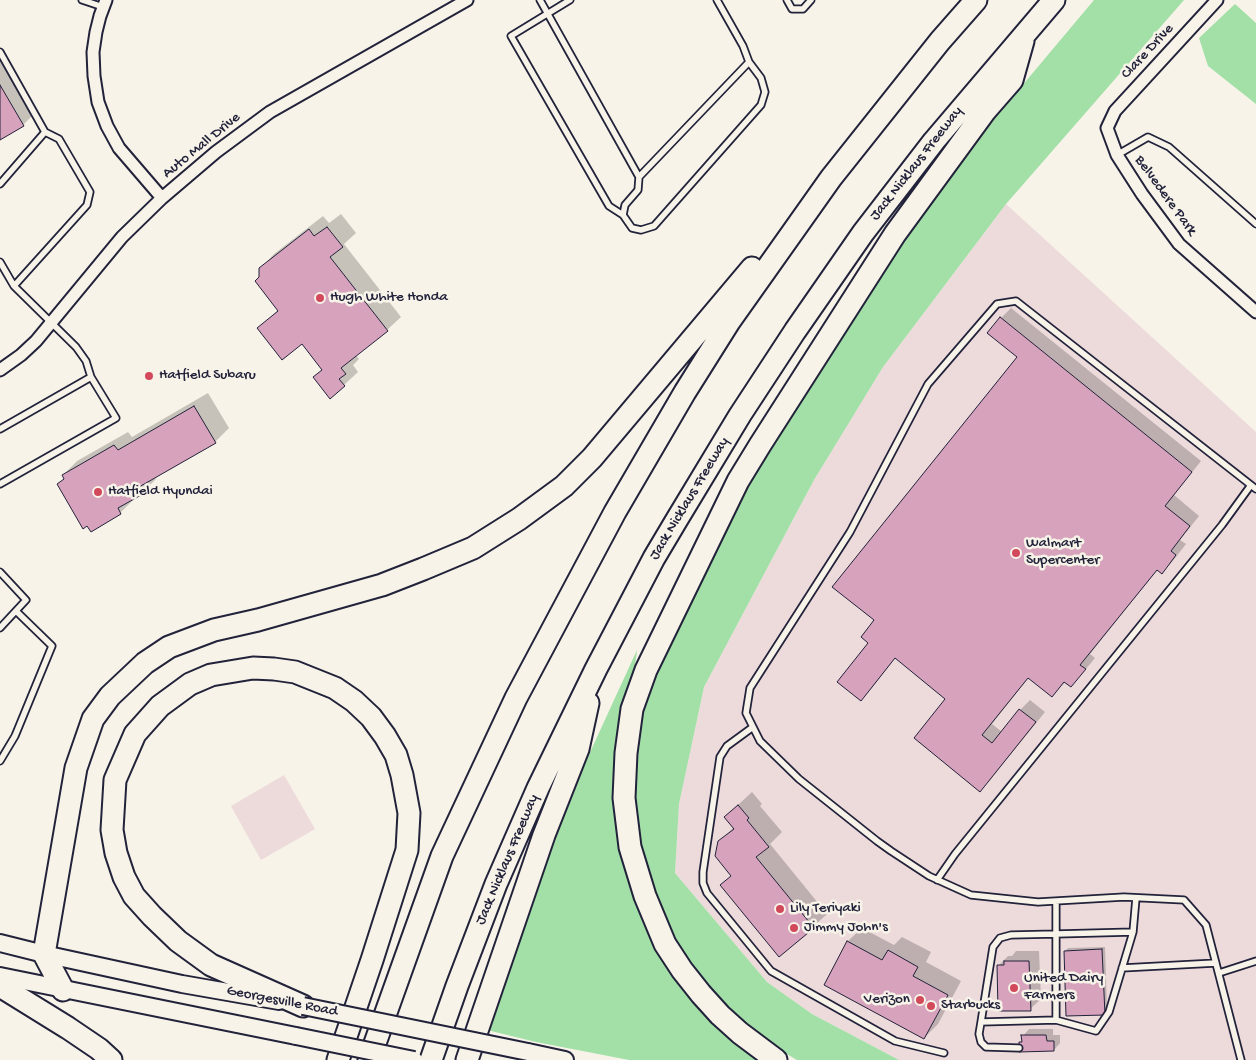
<!DOCTYPE html>
<html>
<head>
<meta charset="utf-8">
<style>
  body { margin:0 }
  canvas { display:block; background:#f7f3e8 }
</style>
</head>
<body>
<canvas width="1256" height="1060"></canvas>
<script>
const c = document.querySelector('canvas').getContext('2d');
c.lineJoin = 'round';
function fill(path, color) { c.fillStyle = color; c.fill(path, 'evenodd'); }
const toPath = rows => new Path2D(rows.map(r => 'M' + r).join(''));
function strokePath(path, color, width, dash) { c.strokeStyle = color; c.lineWidth = width; c.lineCap = dash ? 'butt' : 'round'; c.setLineDash(dash || []); c.stroke(path); }
function write(font, color, halo, rows, align = 'center') {
  c.font = font + ' "Gochi Hand",sans-serif'; c.lineWidth = 5; c.setLineDash([]); c.textBaseline = 'middle'; c.strokeStyle = halo; c.fillStyle = color; for (const [text, x, y, turn = 0] of rows) {
    c.save(); c.translate(x, y); c.rotate((+turn || 0) * Math.PI / 180); c.textAlign = isNaN(turn) ? turn : align; if (halo) c.strokeText(text, 0, 0); c.fillText(text, 0, 0); c.restore();
  }
}
fill(toPath([
  [1006,204,1256,432,1256,1060,899,1060,812,1014,767,982,675,873,679,804,704,687,814,480,883,367],
  [284,775,315,829,261,860,231,806]
]), '#eddbdb');
fill(toPath([
  [1094,0,1184,0,1006,204,883,367,814,480,704,687,679,804,675,873,767,982,812,1014,899,1060,797,1060,768,1043,730,1012,704,986,678,947,655,902,635,840,633,788,636,733,649,683,729,517,801,393,937,187],
  [1235,4,1256,23,1256,104,1208,66,1199,38],
  [637,650,632,691,621,728,644,915,763,1060,629,1060,536,1042,487,1030,564,809]
]), '#a2e0a8');
fill(toPath([
  [0,48,37,111,23,125,0,138],
  [341,214,356,233,344,244,401,317,387,330,356,355,359,359,353,365,358,372,344,385,314,377,323,368,302,342,259,328,278,310,260,278,260,269,274,254,323,216,329,223],
  [1011,308,1201,461,1174,495,1199,516,1180,540,1186,544,1172,562,1162,572,1158,569,1090,654,1095,658,1081,675,1071,685,1066,681,1052,696,1029,677,992,724,1002,732,1020,710,1030,700,1045,712,990,780,980,790,947,698,896,657,871,689,861,699,870,642,876,620,1019,356,1001,318],
  [208,393,229,428,215,442,155,477,156,479,142,493,133,498,134,499,120,513,58,484,65,478,63,475,77,461,128,432,132,437],
  [137,481,142,490,139,490],
  [752,792,762,804,760,806,782,832,770,844,827,914,813,927,732,875,719,842,734,827,725,817],
  [862,928,894,945,902,937,931,952,926,962,961,981,938,1024,924,1038,825,984,848,941],
  [1105,947,1107,1010,1104,1013,1065,951,1068,948],
  [1016,951,1039,951,1041,999,1030,1009,998,966,1008,956,1012,956],
  [1029,1029,1053,1029,1053,1035,1060,1035,1060,1043,1054,1050,1020,1043,1023,1040,1023,1036]
]), '#0003');
const building = toPath([
  [0,85,24,126,0,140,0,85],
  [327,227,343,247,330,257,388,331,341,368,346,374,339,379,345,386,330,399,313,377,322,370,302,344,282,360,257,328,278,311,255,281,259,277,259,268,309,229,314,236,327,227],
  [1000,317,1192,472,1165,506,1190,526,1171,551,1176,555,1162,574,1157,570,1080,665,1086,669,1071,687,1064,682,1052,697,1028,678,982,735,992,743,1019,709,1036,722,980,792,914,738,945,699,895,658,861,701,837,682,868,643,861,637,874,620,832,587,1017,357,987,333,1000,317],
  [194,406,216,443,139,487,143,494,118,508,121,514,91,532,87,526,83,529,57,484,64,479,62,475,114,445,118,450,194,406],
  [738,805,749,818,747,820,769,847,756,857,814,928,779,957,720,885,731,876,715,856,718,841,734,829,724,817,738,805],
  [847,941,882,960,888,950,918,967,913,976,948,995,924,1039,824,985,847,941],
  [1102,949,1105,1015,1066,1016,1064,951,1102,949],
  [1004,961,1029,961,1031,1011,998,1011,997,965,1004,965,1004,961],
  [1021,1035,1046,1035,1047,1041,1054,1041,1054,1051,1019,1052,1019,1042,1022,1042,1021,1035]
]);
fill(building, '#d6a2bc');
strokePath(building, '#22223b', 1);
const lane = toPath([
  [82,0,103,7],
  [540,0,639,177,749,62,743,46,717,0],
  [570,0,511,36,609,206,623,215],
  [787,0,792,9,803,9,811,0],
  [0,52,45,132,59,139,90,192,87,205,14,286,0,262],
  [1117,155,1148,137,1169,147,1256,224],
  [639,177,638,190,625,205,623,215,632,228,641,230,654,226,761,105,765,92,761,78,749,62],
  [0,184,45,132],
  [0,429,91,377],
  [0,484,116,418,91,377,86,361,76,347,14,286],
  [0,572,26,600,0,628],
  [753,727,727,746,720,757,703,872,703,883,707,893,771,971,895,1041,944,1053],
  [0,761,15,736,52,646,16,611],
  [937,880,955,854,1222,525,1251,485],
  [1056,901,1056,1020,981,1022,993,947,1000,938,1011,935,1056,934,1133,932,1136,898],
  [1122,968,1216,963],
  [1219,973,1256,961],
  [1056,1020,1096,1031,1109,1012,1133,932],
  [981,1022,979,1034,981,1042,986,1047,1019,1048],
  [1241,1060,1206,925,1184,900,1124,897,1038,902,971,895,929,876,891,851,877,841,799,779,760,741,746,713,750,688,850,532,928,384,997,304,1016,301,1256,489]
]);
const street = toPath([
  [106,0,100,16,96,32,93,52,94,76,98,102,107,126,119,148,162,198],
  [1217,0,1115,111,1107,128,1117,155,1142,194,1179,244,1256,312],
  [0,370,21,355,36,341,122,237,162,198,216,152,270,112,467,0]
]);
const secondary = toPath([
  [0,943,44,954,182,984,279,1001],
  [0,976,296,1036],
  [528,1052,565,1060]
]);
const highway = toPath([
  [0,986,68,1028,99,1049,111,1060],
  [63,990,44,954,76,768,93,719,110,696,145,663,169,647,214,630,258,620,382,585,423,569,473,548,519,519,564,486,592,458,752,268],
  [303,1006,211,965,178,941,152,916,134,896,124,877,116,853,112,830,115,780,135,734,160,706,190,684,211,675,253,668,274,669,295,672,335,688,354,701,371,717,385,736,396,755,402,775,409,813,407,850,372,960,338,1060],
  [369,1060,442,856,516,698,615,512,685,392,729,322,831,178,940,41,976,0],
  [431,1060,457,986,496,884,538,788,596,669,654,558,676,521,740,415,795,331,863,233,934,141,1054,0],
  [467,1060,544,835,578,749,588,703],
  [776,1060,740,1033,720,1015,701,994,682,970,665,944,645,896,630,847,624,798,626,753,632,709,646,670,738,481,760,445,895,234,985,111,1012,80,1023,41]
]);
strokePath(lane, '#22223b', 9);
strokePath(street, '#22223b', 15);
strokePath(secondary, '#22223b', 20);
strokePath(highway, '#22223b', 25);
strokePath(lane, '#f7f3e8', 5.5);
strokePath(street, '#f7f3e8', 11);
strokePath(secondary, '#f7f3e8', 16);
strokePath(highway, '#f7f3e8', 21);
const secondaryBridge = toPath([
  [303,1006,528,1052],
  [296,1036,414,1060]
]);
strokePath(secondaryBridge, '#22223b', 20, []);
strokePath(secondaryBridge, '#f7f3e8', 16);
for (const [x, y, r, color] of [
  [320,298,5,"#d1495b"],
  [149,376,5,"#d1495b"],
  [98,492,5,"#d1495b"],
  [1016,553,5,"#d1495b"],
  [780,909,5,"#d1495b"],
  [794,928,5,"#d1495b"],
  [1014,988,5,"#d1495b"],
  [920,1000,5,"#d1495b"],
  [931,1006,5,"#d1495b"]
]) { const dot = new Path2D(); dot.arc(x, y, r, 0, 2 * Math.PI); c.fillStyle = color; c.fill(dot); strokePath(dot, '#f7f3e8', 2); }
write('15px', '#22223b', '#f7f3e8', [
  ["Clare Drive",1148,52,-47],
  ["Auto Mall Drive",202,146,-39],
  ["Jack Nicklaus Freeway",917,164,-52],
  ["Belvedere Park",1165,196,54],
  ["Jack Nicklaus Freeway",690,499,-59],
  ["Jack Nicklaus Freeway",508,860,-67],
  ["Georgesville Road",282,1002,11]
]);
write('15px', '#22223b', '#f7f3e8', [
  ["Hugh White Honda",330,298],
  ["Hatfield Subaru",159,376],
  ["Hatfield Hyundai",108,492],
  ["Walmart",1026,544],
  ["Supercenter",1026,561],
  ["Lily Teriyaki",790,909],
  ["Jimmy John's",804,928],
  ["United Dairy",1024,979],
  ["Farmers",1024,996],
  ["Verizon",910,1000,"right"],
  ["Starbucks",941,1006]
], 'left');
</script>
</body>
</html>
